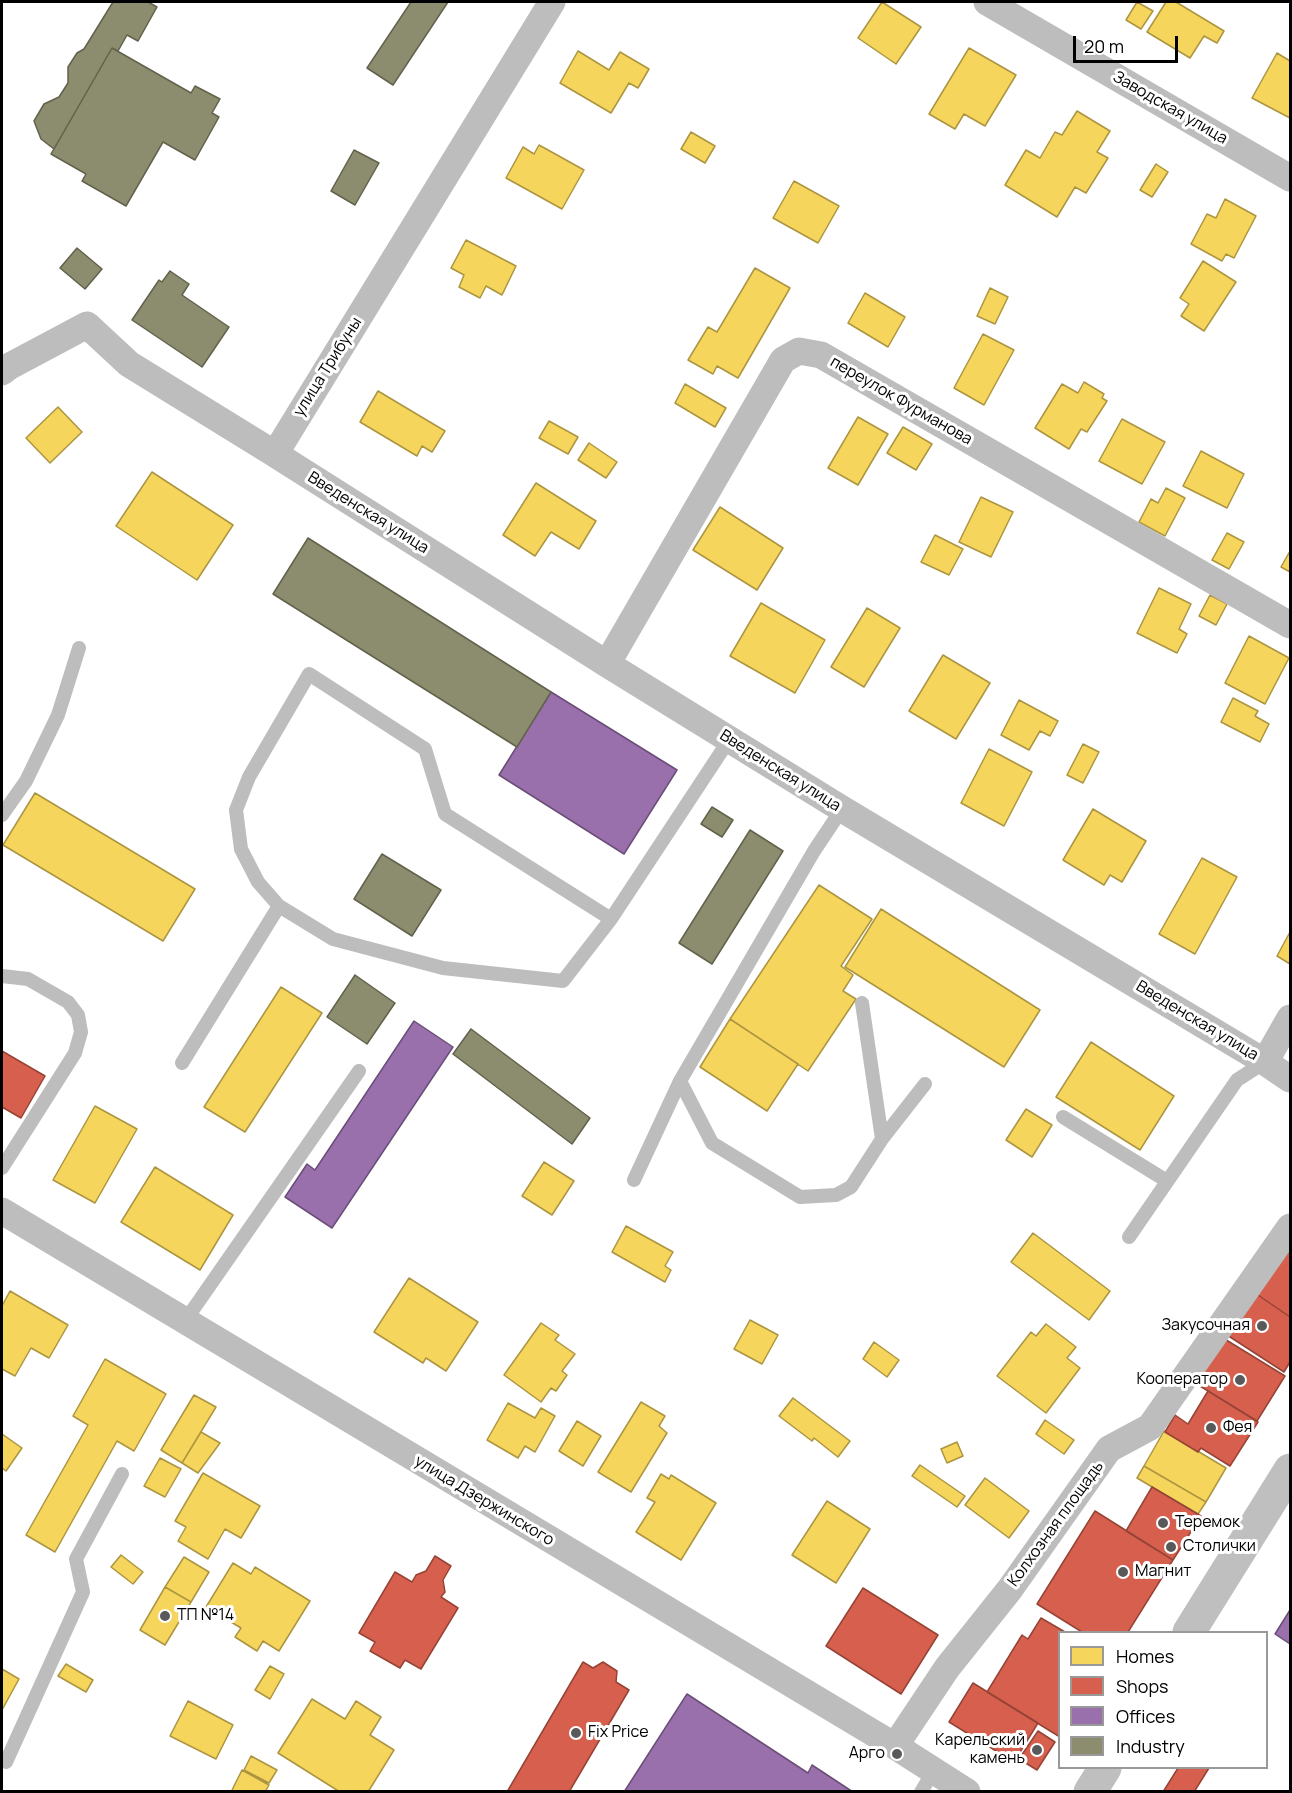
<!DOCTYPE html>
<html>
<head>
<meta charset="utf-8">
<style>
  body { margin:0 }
  #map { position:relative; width:1292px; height:1793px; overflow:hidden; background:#fff; font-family:Manrope,sans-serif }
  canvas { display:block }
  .frame { position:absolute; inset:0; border:3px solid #000; pointer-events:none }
  .legend { position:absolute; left:1058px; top:1631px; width:210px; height:138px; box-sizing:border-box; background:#fff; border:2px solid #999; margin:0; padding:8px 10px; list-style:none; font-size:18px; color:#000 }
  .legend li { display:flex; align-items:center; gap:12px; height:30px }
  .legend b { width:30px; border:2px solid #999 }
  .scale { position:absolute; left:1073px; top:36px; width:105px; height:27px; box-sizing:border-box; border:3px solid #000; border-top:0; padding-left:8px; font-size:18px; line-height:21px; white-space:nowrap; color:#000; -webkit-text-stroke:4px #fff; paint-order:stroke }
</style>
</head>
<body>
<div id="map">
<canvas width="1292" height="1793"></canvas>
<div class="frame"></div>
<ul class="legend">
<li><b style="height:16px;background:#f6d55c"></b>Homes</li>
<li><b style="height:16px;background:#d6604d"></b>Shops</li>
<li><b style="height:16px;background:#9970ab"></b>Offices</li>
<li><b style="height:16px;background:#8c8c6e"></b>Industry</li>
</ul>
<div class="scale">20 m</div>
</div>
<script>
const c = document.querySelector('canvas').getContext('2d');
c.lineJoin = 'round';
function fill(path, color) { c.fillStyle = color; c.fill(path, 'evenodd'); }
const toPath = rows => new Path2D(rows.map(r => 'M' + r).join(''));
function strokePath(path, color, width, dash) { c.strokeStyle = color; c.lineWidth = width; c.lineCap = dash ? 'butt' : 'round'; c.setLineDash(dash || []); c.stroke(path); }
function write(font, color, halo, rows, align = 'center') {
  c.font = font + ' Manrope,sans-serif'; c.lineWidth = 6; c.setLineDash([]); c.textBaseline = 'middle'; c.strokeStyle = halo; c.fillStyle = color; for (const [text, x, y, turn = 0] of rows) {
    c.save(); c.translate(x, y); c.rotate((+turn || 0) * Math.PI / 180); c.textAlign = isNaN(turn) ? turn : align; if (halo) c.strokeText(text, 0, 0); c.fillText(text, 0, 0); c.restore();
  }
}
const homes = toPath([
  [882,2,921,27,896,64,858,38,882,2],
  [1137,2,1153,11,1141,29,1126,20,1137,2],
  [1166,2,1176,2,1224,31,1217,43,1204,36,1190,58,1147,32,1166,2],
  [969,48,1016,75,985,126,964,114,955,129,929,114,969,48],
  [578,51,609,70,620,52,649,69,638,88,629,83,611,113,560,83,578,51],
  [1277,53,1290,61,1290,118,1252,98,1277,53],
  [1077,111,1110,131,1097,152,1108,158,1086,193,1075,187,1057,217,1005,185,1026,150,1040,158,1055,132,1062,135,1077,111],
  [691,132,715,146,705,163,681,149,691,132],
  [539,145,584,170,562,209,506,178,523,147,534,154,539,145],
  [1156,164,1168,172,1152,197,1140,190,1156,164],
  [794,181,839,206,818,243,773,218,794,181],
  [1225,199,1256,216,1234,258,1226,254,1222,261,1191,244,1207,214,1216,218,1225,199],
  [466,240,516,266,502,295,486,286,480,298,459,287,464,275,451,268,466,240],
  [1203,261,1236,282,1204,331,1181,316,1189,304,1180,298,1203,261],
  [755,268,790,288,738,378,717,366,713,374,688,360,708,327,717,332,755,268],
  [990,288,1008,297,995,324,977,316,990,288],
  [865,293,905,317,888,347,848,323,865,293],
  [983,334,1014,350,984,405,954,388,983,334],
  [1084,382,1104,394,1102,398,1107,401,1087,432,1081,429,1069,449,1035,428,1062,384,1078,393,1084,382],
  [685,384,726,408,715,427,675,403,685,384],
  [378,391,445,431,432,452,422,446,417,456,360,422,378,391],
  [58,407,82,432,50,463,26,438,58,407],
  [858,417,888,434,858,485,828,468,858,417],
  [1122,419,1165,442,1142,484,1099,461,1122,419],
  [549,421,578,437,568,454,539,438,549,421],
  [903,427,932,444,916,470,887,453,903,427],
  [589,443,617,462,606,478,578,460,589,443],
  [1201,451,1244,474,1227,508,1183,486,1201,451],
  [152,472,233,525,197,580,116,526,152,472],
  [536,483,596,521,579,549,551,532,535,556,503,535,536,483],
  [1166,488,1185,498,1165,536,1139,522,1151,499,1158,503,1166,488],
  [981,497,1013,512,991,557,959,542,981,497],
  [720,507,783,548,757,590,693,550,720,507],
  [1227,533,1244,542,1229,569,1212,560,1227,533],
  [935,535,963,549,949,575,921,562,935,535],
  [1290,551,1290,572,1281,567,1290,551],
  [1159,588,1191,604,1179,629,1187,634,1177,653,1137,633,1159,588],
  [1210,595,1227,604,1216,625,1199,616,1210,595],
  [761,603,825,640,795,693,730,656,761,603],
  [867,608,900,628,864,687,831,667,867,608],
  [1249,636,1289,658,1265,704,1225,683,1249,636],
  [943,655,990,683,956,739,909,711,943,655],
  [1233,698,1258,711,1255,716,1269,724,1260,742,1221,722,1233,698],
  [1019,700,1058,721,1050,736,1040,731,1029,750,1001,735,1019,700],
  [1083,744,1099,752,1083,783,1067,775,1083,744],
  [989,749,1032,772,1004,826,961,803,989,749],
  [35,793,195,889,163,941,3,845,35,793],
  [1093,809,1146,841,1122,882,1110,875,1104,885,1063,860,1093,809],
  [1202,858,1237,877,1195,954,1159,934,1202,858],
  [819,885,872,919,841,966,853,975,843,991,856,999,808,1071,730,1019,819,885],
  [881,909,1040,1010,1004,1067,845,967,881,909],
  [1290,932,1290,964,1277,956,1290,932],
  [281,987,322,1013,245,1132,204,1107,281,987],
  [730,1019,798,1064,767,1111,700,1067,730,1019],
  [1091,1042,1174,1096,1140,1150,1056,1097,1091,1042],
  [95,1106,137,1129,95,1203,53,1180,95,1106],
  [1026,1109,1052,1125,1032,1157,1006,1140,1026,1109],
  [544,1162,574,1181,552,1215,522,1196,544,1162],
  [155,1167,233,1215,200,1270,121,1222,155,1167],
  [626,1226,673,1252,665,1266,671,1270,665,1282,612,1252,626,1226],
  [1033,1233,1110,1291,1089,1320,1011,1262,1033,1233],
  [409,1278,478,1322,446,1371,426,1358,423,1363,374,1332,409,1278],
  [10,1291,68,1325,49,1358,31,1348,15,1376,2,1369,2,1306,10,1291],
  [750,1320,778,1335,762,1364,734,1349,750,1320],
  [541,1323,559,1335,555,1340,575,1354,562,1371,567,1375,556,1391,551,1388,541,1402,504,1375,541,1323],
  [1046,1324,1076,1347,1067,1358,1080,1368,1046,1413,997,1376,1031,1332,1036,1336,1046,1324],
  [874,1342,899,1360,887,1377,863,1359,874,1342],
  [105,1359,166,1394,134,1451,117,1441,55,1552,26,1535,88,1425,73,1416,105,1359],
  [194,1395,216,1407,182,1463,161,1450,194,1395],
  [793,1398,850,1441,838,1457,814,1438,812,1441,779,1416,793,1398],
  [641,1402,665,1416,659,1426,667,1433,631,1492,598,1472,641,1402],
  [508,1403,535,1418,541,1408,555,1416,535,1452,525,1446,518,1458,487,1440,508,1403],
  [1045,1420,1074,1440,1064,1454,1036,1434,1045,1420],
  [577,1421,601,1436,583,1466,559,1451,577,1421],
  [1164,1431,1226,1468,1206,1502,1144,1466,1164,1431],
  [201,1432,220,1443,198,1473,182,1463,201,1432],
  [2,1434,22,1448,6,1471,2,1468,2,1434],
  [957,1442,963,1456,947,1463,941,1449,957,1442],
  [160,1458,181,1469,165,1497,144,1486,160,1458],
  [920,1465,965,1496,957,1507,912,1476,920,1465],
  [1144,1466,1206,1502,1198,1514,1137,1478,1144,1466],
  [203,1473,260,1506,241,1538,225,1529,208,1559,178,1541,186,1527,175,1521,203,1473],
  [661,1474,669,1479,671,1475,716,1503,681,1560,636,1532,655,1502,647,1498,661,1474],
  [985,1478,1029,1511,1009,1538,965,1505,985,1478],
  [827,1501,870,1529,836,1583,792,1555,827,1501],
  [121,1555,143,1572,133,1584,111,1567,121,1555],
  [184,1557,209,1572,191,1602,165,1587,184,1557],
  [233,1563,251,1574,255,1567,310,1601,279,1651,263,1641,257,1651,235,1637,241,1628,206,1607,233,1563],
  [165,1587,191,1602,165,1645,140,1630,165,1587],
  [66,1664,93,1680,86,1692,58,1676,66,1664],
  [270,1666,284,1674,270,1699,255,1690,270,1666],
  [2,1669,19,1679,2,1710,2,1669],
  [312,1699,345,1719,356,1701,381,1717,370,1735,394,1750,368,1792,340,1792,278,1753,312,1699],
  [188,1701,233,1725,216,1759,170,1736,188,1701],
  [251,1756,277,1770,269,1783,244,1770,251,1756],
  [242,1770,269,1785,265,1792,231,1792,242,1770]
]);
fill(homes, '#f6d55c');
strokePath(homes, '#ac9540', 1.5);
const shops = toPath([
  [2,1051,45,1076,21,1118,2,1107,2,1051],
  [1290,1238,1290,1317,1255,1293,1290,1238],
  [1255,1293,1290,1317,1290,1362,1284,1372,1227,1335,1255,1293],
  [1223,1338,1285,1376,1257,1421,1195,1383,1223,1338],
  [1208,1391,1258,1422,1230,1466,1201,1448,1198,1452,1165,1432,1175,1415,1188,1424,1208,1391],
  [1152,1487,1201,1516,1173,1560,1126,1531,1152,1487],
  [1095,1511,1173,1560,1128,1632,1082,1632,1037,1604,1095,1511],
  [435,1556,451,1566,443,1580,445,1592,441,1597,458,1608,421,1669,405,1660,400,1668,370,1651,375,1642,359,1633,395,1572,412,1582,416,1575,426,1571,435,1556],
  [863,1588,938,1635,901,1694,826,1646,863,1588],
  [1041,1618,1065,1632,1060,1632,1060,1737,987,1692,1022,1635,1028,1639,1041,1618],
  [583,1662,593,1668,603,1662,617,1671,616,1682,629,1690,569,1792,507,1792,583,1662],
  [973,1683,1038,1723,1014,1762,949,1722,973,1683],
  [1038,1731,1055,1742,1037,1770,1019,1759,1038,1731],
  [1178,1768,1209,1768,1194,1792,1163,1792,1178,1768]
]);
fill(shops, '#d6604d');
strokePath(shops, '#964336', 1.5);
const offices = toPath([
  [551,692,677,770,624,854,499,775,551,692],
  [414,1021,453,1047,332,1228,285,1197,307,1164,315,1170,414,1021],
  [1290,1610,1290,1644,1275,1634,1290,1610],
  [687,1694,808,1773,812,1765,853,1792,624,1792,687,1694]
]);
fill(offices, '#9970ab');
strokePath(offices, '#6b4e78', 1.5);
const industry = toPath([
  [113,2,148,2,157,7,138,41,127,35,118,51,112,48,54,149,41,139,34,121,44,104,59,97,68,83,68,67,77,53,84,49,113,2],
  [411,2,448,2,393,85,367,68,411,2],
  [112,48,191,93,195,86,220,99,212,113,219,117,195,160,163,142,126,206,82,181,86,174,51,154,112,48],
  [354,150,379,163,355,205,331,191,354,150],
  [77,248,102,269,85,289,60,268,77,248],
  [170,271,189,284,182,295,229,327,202,367,132,320,159,280,162,282,170,271],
  [308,538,551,692,517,747,273,594,308,538],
  [712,807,733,820,722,837,701,824,712,807],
  [750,830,783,851,712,964,679,943,750,830],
  [382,854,441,890,412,936,354,899,382,854],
  [355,975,395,1003,367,1044,327,1017,355,975],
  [471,1029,590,1118,572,1144,453,1054,471,1029]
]);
fill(industry, '#8c8c6e');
strokePath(industry, '#62624d', 1.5);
strokePath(toPath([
  [2,815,26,781,58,715,79,648],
  [611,919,563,981,443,968,333,939,279,906,258,882,241,849,236,810,249,777,309,674,425,749,445,814,611,919,729,740],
  [2,976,28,979,68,1002,78,1015,81,1032,75,1053,2,1168],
  [862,1003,882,1139],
  [182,1063,279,906],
  [680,1081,712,1143,800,1197,836,1195,851,1187,882,1139,925,1084],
  [1063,1117,1167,1181],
  [634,1180,680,1081,814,851,842,809],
  [1129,1237,1237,1080,1265,1062],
  [185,1321,359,1071],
  [2,1759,6,1762,83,1592,76,1559,122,1474],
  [921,1792,934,1770]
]), '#bdbdbd', 14);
strokePath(toPath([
  [987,2,1290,178],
  [2,372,10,366,87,325,129,364,275,454,552,2],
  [275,454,607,664,842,809,1265,1062,1290,1079],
  [607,664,783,360,799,351,821,355,1290,625],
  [1265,1062,1290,1018],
  [2,1211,895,1746,967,1792],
  [895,1746,947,1668,1010,1589,1109,1449,1150,1427,1290,1227]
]), '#bdbdbd', 27);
strokePath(toPath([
  [1189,1632,1290,1470],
  [1090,1792,1105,1768]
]), '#bfbfbf', 33);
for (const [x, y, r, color] of [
  [1262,1326,6,"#595959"],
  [1240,1380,6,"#595959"],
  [1211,1428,6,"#595959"],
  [1163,1523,6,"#595959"],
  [1171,1547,6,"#595959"],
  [1123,1572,6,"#595959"],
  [165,1616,6,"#595959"],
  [576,1733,6,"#595959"],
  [1037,1750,6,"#595959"],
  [897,1754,6,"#595959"]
]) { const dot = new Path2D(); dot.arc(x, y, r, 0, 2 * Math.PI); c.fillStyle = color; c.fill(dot); strokePath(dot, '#fff', 2); }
write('16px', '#000', '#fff', [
  ["Заводская улица",1170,108,30],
  ["улица Трибуны",328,367,-58],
  ["переулок Фурманова",901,401,30],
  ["Введенская улица",368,513,32],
  ["Введенская улица",780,771,32],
  ["Введенская улица",1197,1021,31],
  ["улица Дзержинского",484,1501,31],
  ["Колхозная площадь",1056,1524,-54]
]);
write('16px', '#000', '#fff', [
  ["Закусочная",1250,1326,"right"],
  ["Кооператор",1228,1380,"right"],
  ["Фея",1223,1428],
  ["Теремок",1175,1523],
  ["Столички",1183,1547],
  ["Магнит",1135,1572],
  ["ТП №14",177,1616],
  ["Fix Price",588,1733],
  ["Карельский",1025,1741,"right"],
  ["камень",1025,1759,"right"],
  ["Арго",885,1754,"right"]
], 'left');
</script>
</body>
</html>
